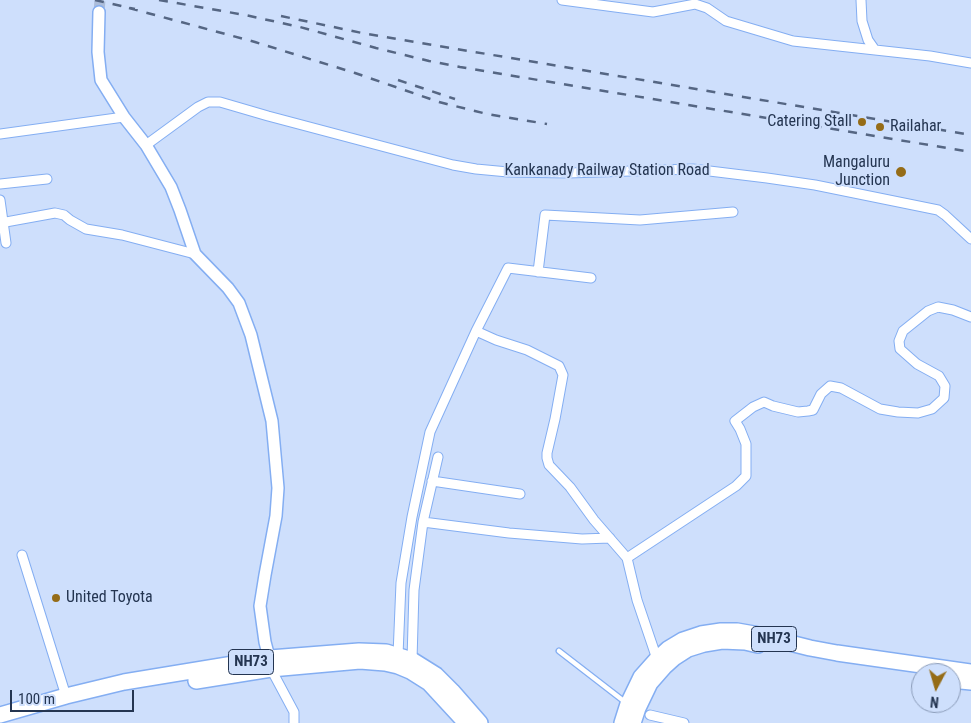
<!DOCTYPE html>
<html>
<head>
<meta charset="utf-8">
<style>
  body { margin:0 }
  #map { position:relative; width:971px; height:723px; overflow:hidden; background:#cedffc; font-family:"Roboto Condensed",sans-serif }
  canvas { display:block }
  .north { position:absolute; left:911px; top:663px; width:50px; height:50px; box-sizing:border-box; background:#cedffc; border:1px solid #8a9bb8; border-radius:50%; rotate:186deg; font-size:14px; font-weight:700; line-height:20px; text-align:center; color:#243551 }
  .north::after { content:''; display:block; margin:auto; width:18px; height:22px; background:#956c17; clip-path:polygon(50% 0,100% 100%,50% 72%,0 100%) }
  .scale { position:absolute; left:10px; top:690px; width:124px; height:22px; box-sizing:border-box; border:2px solid #243551; border-top:0; padding-left:6px; font-size:15px; line-height:18px; white-space:nowrap; color:#243551; -webkit-text-stroke:4px #cedffc; paint-order:stroke }
</style>
</head>
<body>
<div id="map">
<canvas width="971" height="723"></canvas>
<div class="north">N</div>
<div class="scale">100 m</div>
</div>
<script>
const c = document.querySelector('canvas').getContext('2d');
c.lineJoin = 'round';
const toPath = rows => new Path2D(rows.map(r => 'M' + r).join(''));
function strokePath(path, color, width, dash) { c.strokeStyle = color; c.lineWidth = width; c.lineCap = dash ? 'butt' : 'round'; c.setLineDash(dash || []); c.stroke(path); }
function write(font, color, halo, rows, align = 'center') {
  c.font = font + ' "Roboto Condensed",sans-serif'; c.lineWidth = 4; c.setLineDash([]); c.textBaseline = 'middle'; c.strokeStyle = halo; c.fillStyle = color; for (const [text, x, y, turn = 0] of rows) {
    c.save(); c.translate(x, y); c.rotate((+turn || 0) * Math.PI / 180); c.textAlign = isNaN(turn) ? turn : align; if (halo) c.strokeText(text, 0, 0); c.fillText(text, 0, 0); c.restore();
  }
}
strokePath(toPath([
  [99,12,100,0]
]), '#acbdda', 11, [11, 5.5]);
const service = toPath([
  [559,651,625,702]
]);
const minor = toPath([
  [562,0,653,12,695,4,707,8,726,21,793,41,930,56,971,63],
  [861,0,862,21,868,40,875,50],
  [0,134,124,117],
  [146,145,198,107,208,102,220,102,268,116,453,165,476,169,508,172,568,173,693,169,767,178,815,185,938,210,945,215,971,239],
  [0,184,47,179],
  [0,200,6,243],
  [0,223,55,213,64,215,70,220,86,229,122,235,195,254],
  [538,272,545,215,640,220,733,212],
  [476,331,496,340,527,350,559,366,563,375,555,419,547,453,547,458,549,465,570,487,594,520,627,558,637,600,657,659],
  [432,481,520,494],
  [423,522,438,457],
  [22,555,66,696],
  [627,558,736,486,746,476,746,444,740,429,735,421,753,407,764,402,773,406,798,412,808,411,813,410,821,394,830,386,841,388,880,409,898,412,918,413,932,409,944,398,945,386,939,376,917,364,900,349,899,341,903,331,928,311,938,307,953,310,971,317],
  [398,655,401,583,412,517,430,432,476,331,508,268,591,278],
  [412,660,414,590,423,522,509,533,582,539,610,538],
  [271,669,294,712,294,723],
  [650,715,684,723]
]);
const tertiary = toPath([
  [99,12,98,52,101,80,124,117,146,145,171,187,180,210,195,254,228,288,239,303,251,335,272,421,278,488,276,516,265,575,260,606,265,642,271,665]
]);
const trunk = toPath([
  [951,680,971,682],
  [196,681,271,669,360,661,385,663,398,666,410,671,429,683,466,723],
  [0,715,66,696,124,682,270,658,359,651,386,652,412,660,436,675,452,691,480,723],
  [622,723,628,704,641,677,657,659,668,649,683,640,701,634,721,631,737,631,754,634,810,648,837,653,971,672],
  [633,723,638,708,650,683,664,667,674,658,688,649,704,644,722,641,745,642,758,645]
]);
strokePath(service, '#84aef2', 7);
strokePath(minor, '#84aef2', 11);
strokePath(tertiary, '#84aef2', 14);
strokePath(trunk, '#84aef2', 18);
strokePath(service, '#fff', 4.5);
strokePath(minor, '#fff', 9);
strokePath(tertiary, '#fff', 11);
strokePath(trunk, '#fff', 15);
strokePath(toPath([
  [95,0,135,9],
  [159,0,245,15,300,27,376,48,429,61,460,67,971,152],
  [129,8,255,42,355,73,439,102,487,114,547,124],
  [281,16,362,33,409,41,971,135],
  [398,80,455,99]
]), '#556683', 2.5, [9, 9]);
for (const [x, y, r, color] of [
  [862,122,5,"#956c17"],
  [880,127,5,"#956c17"],
  [901,172,6,"#956c17"],
  [56,598,5,"#956c17"]
]) { const dot = new Path2D(); dot.arc(x, y, r, 0, 2 * Math.PI); c.fillStyle = color; c.fill(dot); strokePath(dot, '#cedffc', 2); }
for (const [x, y, w] of [
  [774,639,45],
  [251,662,45]
]) { const box = new Path2D(); box.roundRect(x - w / 2, y - 12.5, w, 25, 4); c.fillStyle = '#cedffc'; c.fill(box); strokePath(box, '#243551', 1); }
write('bold 15px', '#243551', null, [
  ["NH73",774,639],
  ["NH73",251,662]
]);
write('16px', '#243551', '#cedffc', [
  ["Catering Stall",852,122],
  ["Railahar",890,127,"left"],
  ["Mangaluru",890,163],
  ["Junction",890,181],
  ["United Toyota",66,598,"left"]
], 'right');
write('16px', '#243551', '#cedffc', [
  ["Kankanady Railway Station Road",607,171]
]);
</script>
</body>
</html>
